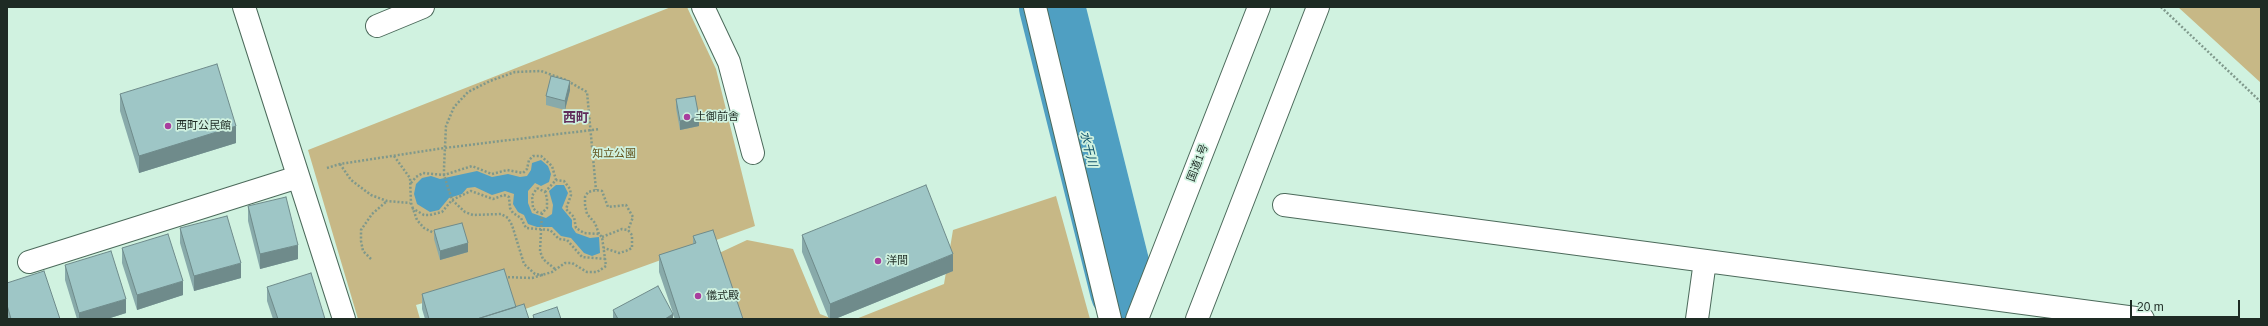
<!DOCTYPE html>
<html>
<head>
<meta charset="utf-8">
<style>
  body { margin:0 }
  #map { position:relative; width:2268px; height:326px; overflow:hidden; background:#d0f2e0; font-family:Arial,sans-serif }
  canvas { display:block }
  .frame { position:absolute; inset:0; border:8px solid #1e2b24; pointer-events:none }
  .scale { position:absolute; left:2130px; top:300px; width:110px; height:18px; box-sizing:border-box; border:2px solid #1e2b24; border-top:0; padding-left:5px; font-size:12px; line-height:14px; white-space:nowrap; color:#1e2b24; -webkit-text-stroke:3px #d0f2e0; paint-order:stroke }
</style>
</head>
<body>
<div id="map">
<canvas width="2268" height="326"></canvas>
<div class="frame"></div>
<div class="scale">20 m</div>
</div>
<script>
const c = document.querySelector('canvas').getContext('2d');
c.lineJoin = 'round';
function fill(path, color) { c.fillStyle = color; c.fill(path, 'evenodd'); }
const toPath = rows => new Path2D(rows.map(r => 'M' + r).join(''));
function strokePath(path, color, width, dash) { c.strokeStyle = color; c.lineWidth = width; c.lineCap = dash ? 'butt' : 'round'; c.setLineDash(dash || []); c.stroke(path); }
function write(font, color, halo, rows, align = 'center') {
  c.font = font + ' Arial,"Noto Sans JP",sans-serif'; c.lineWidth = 3.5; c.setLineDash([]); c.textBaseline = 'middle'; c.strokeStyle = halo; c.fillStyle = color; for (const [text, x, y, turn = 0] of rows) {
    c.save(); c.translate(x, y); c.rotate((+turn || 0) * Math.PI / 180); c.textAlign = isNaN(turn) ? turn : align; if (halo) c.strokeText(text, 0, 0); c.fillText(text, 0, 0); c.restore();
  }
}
fill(toPath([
  [671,7,687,7,716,69,755,226,517,312,506,279,416,305,420,319,358,319,308,150],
  [2178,7,2261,7,2261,83],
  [1056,196,1090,319,856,319,944,284,953,230],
  [747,240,793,249,820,314,833,319,743,319,717,254]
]), '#c7b886');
fill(toPath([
  [541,160,548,166,551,174,549,182,541,186,535,183,528,191,528,203,532,213,546,218,552,214,553,205,549,191,556,185,564,185,568,193,562,208,572,220,572,227,576,233,590,238,599,237,600,253,592,256,584,253,571,238,561,236,552,227,537,227,528,224,524,215,518,212,513,204,514,194,505,191,492,195,475,187,467,188,462,194,449,198,439,210,430,212,417,204,414,194,416,184,422,178,431,176,440,179,477,171,492,177,508,174,520,177,527,176,531,170,532,163]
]), '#4f9fc2');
strokePath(toPath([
  [1052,7,1123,291]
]), '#4f9fc2', 66);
const minor = toPath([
  [244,7,344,319],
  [703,7,729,62,753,153],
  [1035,7,1110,319],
  [377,26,423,7],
  [1284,205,2143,319],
  [29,262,298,177],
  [1697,319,1705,261]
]);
const trunk = toPath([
  [1137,319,1259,7],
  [1197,319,1318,7]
]);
strokePath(minor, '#4c6a5b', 24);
strokePath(trunk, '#4c6a5b', 24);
strokePath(toPath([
  [2161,7,2261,102],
  [394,156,410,178,411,203,417,220,424,228,434,233],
  [340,164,351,180,371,195,387,201,410,203],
  [327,168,340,164,444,148,600,129],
  [411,183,416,177,423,173,444,175,472,166,492,174,507,170,523,173,527,169,529,160,533,156,541,156,552,166,556,180,545,192],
  [537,188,545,192,547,198,547,208,542,213,537,212,533,208,532,196,537,188],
  [412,208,424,215,430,215,442,212,452,200,471,191,493,199,504,195,509,197,510,208,513,213,521,218,526,228,550,230,559,239,567,240,582,257,606,259],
  [542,213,540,251,543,259,555,269],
  [599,234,595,223,587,214,585,205,585,197,588,192,596,190,602,191,608,207,626,205,633,217,628,230],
  [602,237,622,229,628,230,632,235,632,248,626,251,619,253,604,248],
  [371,259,363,251,361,241,361,230,372,214,387,201],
  [543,275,535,274,524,264,512,225,508,218,501,214,473,215,465,212,452,200,444,175,444,168,446,126,454,107,468,92,490,81,515,72,541,71,566,80,587,92,596,190],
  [504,277,532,278,552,272,565,263,572,263,587,272,597,272,606,266,602,237,599,234,584,233,576,228,574,217,566,209,571,195,570,189,564,181,556,180]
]), '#7f988b', 2.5, [2, 2]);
strokePath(minor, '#fff', 22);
strokePath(trunk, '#fff', 22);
fill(toPath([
  [570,90,565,110,546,105,546,96],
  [120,94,236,143,139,173,120,111],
  [676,99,699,126,680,130,676,108],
  [248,206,298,259,260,269,248,221],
  [180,228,241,278,194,291,180,243],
  [434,230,468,252,440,260,434,239],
  [802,235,953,271,835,319,829,319,802,252],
  [693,236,743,319,675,319,673,315,673,319,613,319,613,310,673,313,659,272,659,255,693,244],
  [122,248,183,295,137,310,122,263],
  [65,265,126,313,107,319,77,319,65,280],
  [7,283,60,319,7,319],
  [267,287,325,319,273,319,267,301],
  [422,294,516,307,529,319,425,319,422,309]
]), '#8aa');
fill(toPath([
  [570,81,570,90,565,110,565,101],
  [699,117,699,126,680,130,680,121],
  [236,126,236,143,139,173,139,156],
  [468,243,468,252,440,260,440,251],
  [298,245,298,259,260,269,260,254],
  [953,254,953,271,835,319,830,319,830,304],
  [241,263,241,278,194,291,194,276],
  [183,281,183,295,137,310,137,295],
  [126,299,126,313,107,319,79,319,79,313],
  [673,314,673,319,665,319]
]), '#6f8b8b');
const building = toPath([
  [217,64,236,126,139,156,120,94,217,64],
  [551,76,570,81,565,101,546,96,551,76],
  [695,96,699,117,680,121,676,99,695,96],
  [926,185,953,254,830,304,802,235,926,185],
  [286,197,298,245,260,254,248,206,286,197],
  [227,216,241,263,194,276,180,228,227,216],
  [462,223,468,243,440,251,434,230,462,223],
  [713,230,743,319,680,319,659,255,696,243,693,236,713,230],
  [168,234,183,281,137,295,122,248,168,234],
  [111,251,126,299,79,313,65,265,111,251],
  [504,269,516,307,477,319,429,319,422,294,504,269],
  [44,271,60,319,11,319,7,305,7,283,44,271],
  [311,273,325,319,278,319,267,287,311,273],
  [658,286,673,314,665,319,618,319,613,310,658,286],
  [524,304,529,319,477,319,524,304],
  [557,307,561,319,534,319,533,315,557,307]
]);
fill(building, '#9ec6c6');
strokePath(building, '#6f8b8b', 1);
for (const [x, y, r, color] of [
  [687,117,4,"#a83d9e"],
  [168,126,4,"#a83d9e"],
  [878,261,4,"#a83d9e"],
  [698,296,4,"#a83d9e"]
]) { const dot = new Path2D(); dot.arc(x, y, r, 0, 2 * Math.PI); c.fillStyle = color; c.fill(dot); strokePath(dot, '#d0f2e0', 1.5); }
write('11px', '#1e2b24', '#d0f2e0', [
  ["土御前舎",695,117],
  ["西町公民館",176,126],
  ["洋間",886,261],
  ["儀式殿",706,296]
], 'left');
write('11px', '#63541e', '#d0f2e0', [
  ["知立公園",614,154]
]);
write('11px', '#1e2b24', '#d0f2e0', [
  ["国道1号",1198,163,-69]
]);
write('italic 12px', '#0f516a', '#d0f2e0', [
  ["水干川",1088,149,76]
]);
write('bold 13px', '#602c5b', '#d0f2e0', [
  ["西町",576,118]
]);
</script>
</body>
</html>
